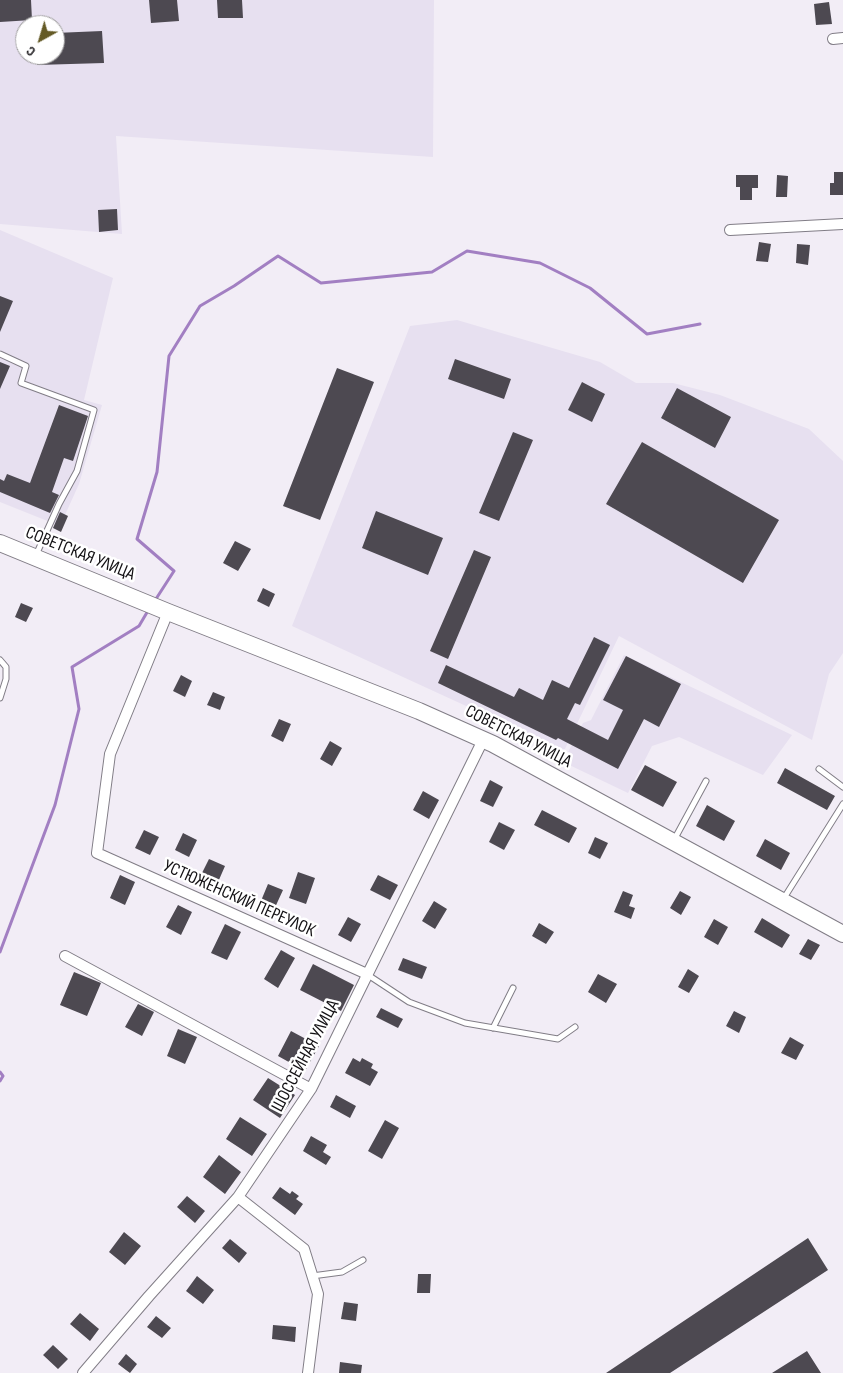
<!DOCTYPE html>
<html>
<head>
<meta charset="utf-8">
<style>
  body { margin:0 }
  #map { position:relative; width:843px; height:1373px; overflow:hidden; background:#f2edf6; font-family:"Sofia Sans Condensed",sans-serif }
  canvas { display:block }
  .north { position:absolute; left:15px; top:15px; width:50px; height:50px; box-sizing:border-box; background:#fff; border:1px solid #a1a0a1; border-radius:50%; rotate:219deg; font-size:14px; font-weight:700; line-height:20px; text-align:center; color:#131114 }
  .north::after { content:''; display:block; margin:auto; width:18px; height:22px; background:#645a26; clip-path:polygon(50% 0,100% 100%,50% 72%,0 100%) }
</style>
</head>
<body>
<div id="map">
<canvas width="843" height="1373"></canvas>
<div class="north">С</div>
</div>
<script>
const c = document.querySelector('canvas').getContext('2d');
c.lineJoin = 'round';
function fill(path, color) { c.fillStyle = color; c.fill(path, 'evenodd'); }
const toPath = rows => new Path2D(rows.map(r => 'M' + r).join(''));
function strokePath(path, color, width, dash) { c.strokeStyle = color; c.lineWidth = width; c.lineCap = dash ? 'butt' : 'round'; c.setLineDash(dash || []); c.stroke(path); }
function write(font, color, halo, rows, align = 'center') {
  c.font = font + ' "Sofia Sans Condensed",sans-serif'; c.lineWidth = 5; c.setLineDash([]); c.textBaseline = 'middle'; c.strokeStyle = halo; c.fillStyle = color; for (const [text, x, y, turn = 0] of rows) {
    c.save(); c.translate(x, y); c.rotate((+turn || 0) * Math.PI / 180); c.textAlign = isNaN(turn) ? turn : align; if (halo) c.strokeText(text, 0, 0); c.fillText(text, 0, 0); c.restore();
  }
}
fill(toPath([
  [0,0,434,0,433,157,116,136,122,234,0,224],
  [25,25,55,25,55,55,25,55],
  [0,230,113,278,84,400,102,405,79,484,60,526,0,502],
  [457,320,600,362,636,383,673,383,720,395,809,429,843,461,843,653,829,674,812,740,619,636,564,751,292,626,410,326],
  [624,655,792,735,763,775,679,737,652,746,628,793,563,762,583,723,591,720]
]), '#e7e0f0');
strokePath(toPath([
  [154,602,174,571,137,539,157,472,169,356,200,306,234,286,278,256,321,283,432,272,467,251,540,263,590,288,647,334,700,324],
  [0,952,55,805,79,709,72,667,139,626,149,609],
  [0,1072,3,1076,0,1081]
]), '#a27fc2', 3);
fill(toPath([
  [0,0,31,0,32,20,0,22],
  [149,0,177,0,179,21,151,23],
  [217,0,242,0,243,18,218,18],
  [829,2,832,24,816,25,814,4],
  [102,31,104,63,37,65,37,55,55,55,55,33],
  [834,172,843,172,843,195,830,195,830,183,834,183],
  [736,175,758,175,758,188,752,188,752,200,740,200,740,187,736,187],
  [777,175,788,176,787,197,776,197],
  [117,209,118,230,99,232,98,210],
  [759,242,771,244,768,262,756,261],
  [797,244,810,245,808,265,796,263],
  [0,296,13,301,0,332],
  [455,359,511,379,504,399,448,379],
  [0,362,10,366,0,389],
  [337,368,374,382,320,520,283,506],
  [582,382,605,394,592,422,568,410],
  [677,388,731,417,715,448,661,418],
  [59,405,88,416,73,461,64,458,52,492,59,495,50,513,0,492,0,479,4,481,7,474,30,483],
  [513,432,533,440,499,521,479,513],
  [642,442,779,520,743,583,606,504],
  [376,511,443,538,428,575,362,548],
  [60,512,68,516,61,532,53,528],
  [235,541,251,549,238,571,223,563],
  [474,550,491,557,448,659,430,651],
  [263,588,275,594,269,607,257,601],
  [21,603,33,608,26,622,15,617],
  [594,637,610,645,580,705,575,703,567,719,608,740,623,710,603,700,626,656,681,684,659,727,644,719,618,769,558,738,556,740,438,683,446,665,514,697,519,688,543,700,552,680,569,688],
  [181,675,192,681,185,697,173,691],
  [213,692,225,697,220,710,207,705],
  [279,719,291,724,283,742,271,736],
  [330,741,342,748,332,766,320,759],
  [645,765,677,782,663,807,631,790],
  [785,768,835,796,827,810,777,783],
  [490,780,503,787,493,807,480,801],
  [423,791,439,800,429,819,413,810],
  [707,805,735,821,724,841,696,826],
  [542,810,577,828,569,843,534,825],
  [499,822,515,830,504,850,489,842],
  [144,830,159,837,150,855,135,848],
  [183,833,197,840,189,857,175,850],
  [595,837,608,843,600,859,588,853],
  [765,839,790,853,781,870,756,856],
  [209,859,225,866,215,889,198,881],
  [298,872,315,878,306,904,289,898],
  [120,875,135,882,125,905,110,898],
  [378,875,398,885,390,900,370,890],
  [268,884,283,890,272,914,258,908],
  [623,891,633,895,629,906,635,908,631,919,614,912],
  [680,891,691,897,681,915,670,908],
  [434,901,447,909,435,929,422,921],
  [178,905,192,912,181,935,166,927],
  [348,917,361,924,351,942,338,935],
  [762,918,790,935,782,948,754,932],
  [714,919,728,927,718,945,704,937],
  [539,923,554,932,546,944,532,936],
  [225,924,241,932,227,960,211,953],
  [808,939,820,945,811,960,799,954],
  [281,950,295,958,278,988,264,979],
  [403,958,427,967,422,979,398,970],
  [313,964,354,985,341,1011,300,990],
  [688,969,699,976,689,993,678,987],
  [74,972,101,983,87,1016,60,1005],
  [598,974,617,984,606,1003,588,992],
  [138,1004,154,1012,142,1036,125,1027],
  [381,1008,403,1019,398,1028,376,1017],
  [734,1011,746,1017,739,1033,726,1026],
  [178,1029,197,1037,185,1064,167,1056],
  [291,1031,319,1046,305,1071,278,1056],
  [790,1037,804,1045,796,1060,781,1053],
  [353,1058,360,1062,362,1058,373,1064,371,1068,378,1072,370,1086,345,1073],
  [268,1078,295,1095,280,1118,253,1100],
  [336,1095,356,1106,350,1118,330,1107],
  [240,1117,267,1134,252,1156,226,1139],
  [385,1120,399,1128,382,1159,368,1151],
  [311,1136,327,1145,323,1152,331,1157,326,1165,303,1151],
  [219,1155,241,1172,225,1194,203,1177],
  [280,1187,290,1194,292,1191,299,1196,296,1199,303,1204,295,1215,272,1198],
  [187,1196,205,1211,195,1223,177,1207],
  [124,1232,141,1246,125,1265,109,1252],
  [808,1238,828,1270,670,1373,606,1373],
  [230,1239,247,1253,239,1263,222,1248],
  [418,1274,431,1274,430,1293,417,1293],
  [197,1276,214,1290,203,1304,186,1291],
  [344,1302,358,1304,356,1321,341,1319],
  [80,1313,99,1329,90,1341,70,1324],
  [156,1316,171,1328,162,1338,147,1327],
  [273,1325,296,1327,295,1342,272,1339],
  [53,1345,68,1359,58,1369,43,1355],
  [807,1351,821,1373,772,1373],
  [126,1354,137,1364,130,1373,118,1364],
  [340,1362,362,1365,361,1373,339,1373]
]), '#4d4951');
const service = toPath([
  [0,354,26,366,21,383,94,410,77,471,59,504,36,555],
  [0,660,6,667,6,679,0,698],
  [819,769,843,787],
  [674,840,706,781],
  [784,898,843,804],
  [368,975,409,1002,465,1023,558,1039,575,1027],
  [493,1028,513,988],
  [312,1276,342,1272,363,1260]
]);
const minor = toPath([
  [833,39,843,38],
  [730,230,843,224],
  [168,612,110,754,97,853,367,974],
  [65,956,311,1089],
  [238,1197,304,1249,318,1294,308,1373],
  [83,1373,149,1296,238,1197,311,1089,483,740]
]);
const primary = toPath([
  [0,543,168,612,419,711,493,744,843,934]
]);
strokePath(service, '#817d86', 7);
strokePath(minor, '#817d86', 12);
strokePath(primary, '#817d86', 18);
strokePath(service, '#fff', 5);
strokePath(minor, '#fff', 10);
strokePath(primary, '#fff', 16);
write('18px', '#131114', '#fff', [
  ["СОВЕТСКАЯ УЛИЦА",80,554,22],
  ["СОВЕТСКАЯ УЛИЦА",518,737,27],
  ["УСТЮЖЕНСКИЙ ПЕРЕУЛОК",239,899,24],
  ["ШОССЕЙНАЯ УЛИЦА",306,1056,-62]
]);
</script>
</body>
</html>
